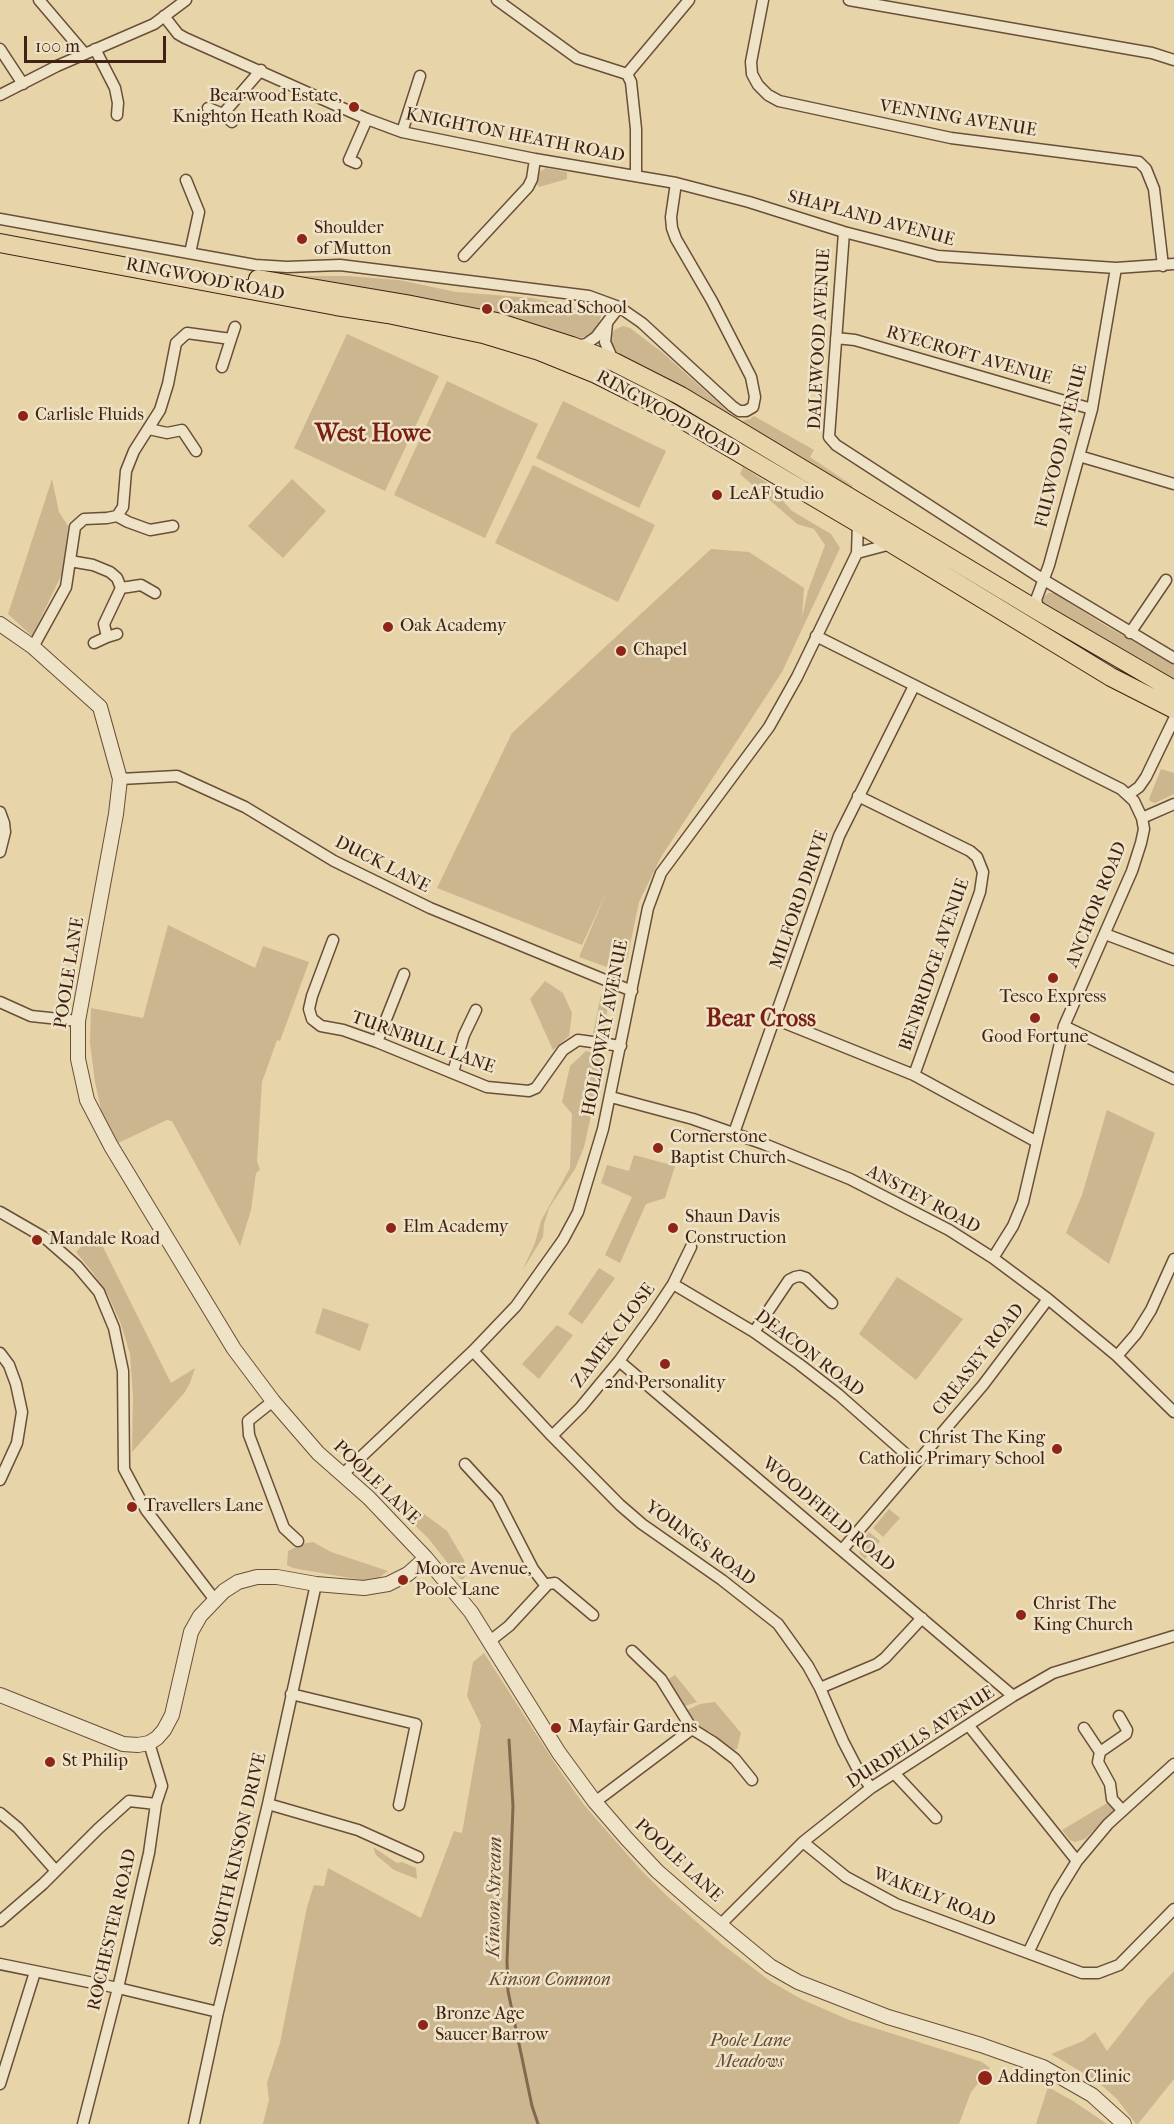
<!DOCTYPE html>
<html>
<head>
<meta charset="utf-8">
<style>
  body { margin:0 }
  #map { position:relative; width:1174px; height:2124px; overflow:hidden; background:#e7d4a9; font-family:"IM FELL French Canon",serif }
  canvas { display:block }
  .scale { position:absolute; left:24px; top:36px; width:142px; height:27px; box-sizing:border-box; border:3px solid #412113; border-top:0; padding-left:8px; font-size:18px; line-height:21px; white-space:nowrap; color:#412113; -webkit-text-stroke:4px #efe3c7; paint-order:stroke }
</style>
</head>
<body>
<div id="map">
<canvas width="1174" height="2124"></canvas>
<div class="scale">100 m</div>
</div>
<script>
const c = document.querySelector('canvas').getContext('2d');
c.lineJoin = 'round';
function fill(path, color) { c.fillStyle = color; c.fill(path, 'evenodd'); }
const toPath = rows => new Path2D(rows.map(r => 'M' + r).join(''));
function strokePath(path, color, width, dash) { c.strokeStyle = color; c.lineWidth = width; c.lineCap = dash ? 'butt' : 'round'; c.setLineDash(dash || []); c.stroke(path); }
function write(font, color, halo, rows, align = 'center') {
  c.font = font + ' "IM FELL French Canon",serif'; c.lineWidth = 5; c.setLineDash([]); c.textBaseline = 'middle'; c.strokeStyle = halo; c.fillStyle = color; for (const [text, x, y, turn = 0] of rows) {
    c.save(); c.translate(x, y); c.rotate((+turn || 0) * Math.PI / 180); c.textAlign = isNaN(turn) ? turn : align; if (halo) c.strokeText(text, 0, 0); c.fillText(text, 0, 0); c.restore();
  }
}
fill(toPath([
  [546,168,567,172,567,179,539,187,536,183,538,175,539,172],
  [283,276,347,276,399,280,456,292,533,298,602,314,598,324,590,335,577,339],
  [623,326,630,328,663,353,736,419,742,421,750,419,754,416,814,450,810,457,853,486,851,489,621,356,612,347,611,338,614,330],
  [347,334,439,376,385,491,294,448],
  [447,381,538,424,485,538,394,495],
  [563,401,666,451,639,508,536,458],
  [533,465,655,525,618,602,495,543],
  [743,467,766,482,792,511,831,534,840,548,782,672,661,857,639,902,627,960,618,971,579,957,606,893,582,945,437,888,512,733,711,549,749,552,804,588,802,617,808,591,825,545,814,529,797,524,740,474],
  [52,479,59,512,68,526,62,574,32,636,8,614],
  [292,479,326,511,283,558,248,526],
  [1048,593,1054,593,1106,626,1174,664,1174,683,1043,605,1041,600],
  [1161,769,1174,773,1174,794,1155,803,1150,801,1149,799],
  [168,925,255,968,263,946,309,962,280,1041,277,1040,262,1082,257,1161,260,1170,256,1173,251,1210,240,1246,172,1121,167,1120,118,1143,102,1114,95,1082,90,1043,91,1008,143,1018],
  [545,981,563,993,572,1013,569,1036,553,1050,530,999],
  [601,995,609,999,603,1036,593,1034],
  [586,1051,599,1054,600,1068,596,1085,593,1089,597,1089,584,1147,575,1169,549,1208,544,1224,543,1237,522,1271,535,1243,541,1221,570,1168,572,1114,562,1102,570,1066],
  [1107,1110,1155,1133,1109,1264,1066,1233,1082,1195],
  [634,1155,675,1166,665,1198,646,1204,620,1263,605,1255,632,1197,601,1183,607,1165,629,1171],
  [95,1231,171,1383,195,1368,190,1383,185,1392,132,1452,133,1396,130,1354,121,1324,108,1295,93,1273,76,1252],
  [599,1268,615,1278,582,1324,568,1314],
  [897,1277,963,1319,916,1380,859,1334],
  [323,1308,369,1324,360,1351,315,1333],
  [557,1325,573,1335,539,1379,522,1364],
  [405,1509,412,1509,423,1513,447,1531,464,1560,466,1575,462,1581,428,1538,401,1512],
  [889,1509,900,1518,883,1537,873,1528],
  [869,1532,880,1541,865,1559,860,1554,859,1545],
  [313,1542,331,1552,388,1571,373,1582,293,1568,287,1565,288,1551,302,1544],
  [484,1653,556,1765,584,1805,640,1869,667,1896,723,1945,770,1981,801,1999,849,2020,982,2062,990,2068,971,2092,959,2124,263,2124,269,2100,267,2083,280,2043,307,1907,314,1885,324,1886,328,1868,421,1918,454,1831,462,1833,481,1725,467,1696,473,1662],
  [675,1675,697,1702,682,1707,683,1702,667,1680],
  [715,1702,741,1733,737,1749,734,1750,709,1731,705,1732,696,1724,685,1711,700,1704],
  [1109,1802,1115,1809,1085,1839,1075,1842,1070,1840,1062,1830],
  [373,1847,397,1863,402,1862,416,1868,417,1879,394,1870,376,1855],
  [1174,1971,1174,2079,1138,2124,1136,2124,1117,2099,1097,2081,1051,2054,1083,2041,1095,2032,1107,2051,1147,2000],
  [1048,2087,1073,2101,1107,2124,1036,2124]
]), '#cbb690');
strokePath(toPath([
  [509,1740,513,1806,507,1961,508,1991,532,2106,538,2124]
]), '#83684e', 3);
const minor = toPath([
  [39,0,85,54],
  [497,0,577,58,627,74,631,82,636,129,636,175],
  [763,0,751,62,752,74,758,85,768,95,779,101,951,138,1139,162,1146,169,1154,189,1163,266],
  [849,0,1152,53,1174,60],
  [164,16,178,34,185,38,367,119,402,132,535,159,676,183,749,202,844,232,938,256,1116,268,1174,264],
  [0,49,23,84],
  [95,49,115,88,118,103,117,115],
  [627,74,689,0],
  [0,95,57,66,154,24,186,0],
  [208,108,223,114],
  [232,122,223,114,261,70],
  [402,132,420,76],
  [356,163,349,160,367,119],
  [186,180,199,212,190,253],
  [0,219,255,265,287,267,340,265,589,296,619,307,642,323,732,406,739,411,746,411,753,407,755,397,751,377,712,301,676,239,672,228,671,217,676,183],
  [844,232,829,437,836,445,1044,580,1174,658],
  [464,256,528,187,532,179,535,159],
  [607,324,605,342,614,362],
  [836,338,855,340,1092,409],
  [576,346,586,344,596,337,619,307],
  [222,367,231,339],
  [149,429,167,433,182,430,196,451],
  [1079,456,1174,484],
  [117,516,128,522,150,530,173,526],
  [858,523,857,553,891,544],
  [70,561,93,565,110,572,117,578,121,588,104,624,107,637,117,634],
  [121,588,141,585,155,593],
  [1039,610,1036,600,1049,565,1092,409,1116,268],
  [1130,633,1166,580],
  [816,636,1121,789,1134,801,1142,818,1144,829,1141,843,1132,871,1064,1026,1023,1202,1013,1226,993,1258],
  [94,643,107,637],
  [33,647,66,587,75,527,84,519,107,518,117,516,123,507,126,471,134,451,160,410,168,384,176,343,187,333,231,339,235,327],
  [120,779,177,776,245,807,334,861,430,908,632,991],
  [1128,795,1139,787,1146,777,1174,719],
  [858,796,970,851,977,857,983,872,980,892,914,1075],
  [0,812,4,823,5,832,0,852],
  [1142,818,1174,804],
  [1105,934,1174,960],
  [333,940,312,996,309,1009,312,1019,321,1026,343,1030,377,1042,487,1087,529,1091,536,1088,563,1050,578,1040,621,1046],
  [0,1002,31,1016,78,1021],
  [775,1019,914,1075,1037,1142],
  [1064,1026,1174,1079],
  [377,1042,404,974],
  [453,1072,464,1035,476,1010],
  [611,1097,693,1119,764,1144,850,1179,949,1230,993,1258,1048,1299,1117,1356,1174,1412],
  [734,1133,839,836,914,686],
  [0,1212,45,1238,77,1266,99,1292,114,1328,123,1371,124,1469,146,1510,215,1600],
  [673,1284,754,1332,799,1364,839,1395,916,1463],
  [754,1332,789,1280,795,1277,800,1276,806,1278,832,1303],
  [473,1351,552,1436,620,1505,642,1524,722,1580,778,1624,808,1666,820,1688,843,1741,857,1768,871,1788],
  [0,1353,9,1365,16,1384,22,1412,17,1443,0,1480],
  [1117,1356,1136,1334,1151,1310,1174,1259],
  [619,1361,1013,1696],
  [273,1401,248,1421,249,1435,284,1528,298,1541],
  [552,1436,581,1407,619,1361,651,1317,673,1284,691,1247],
  [465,1464,497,1499,533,1569,546,1586,548,1584,555,1583,593,1615],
  [343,1474,473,1351,516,1306,563,1240,578,1212,603,1129,648,908,661,873,769,727,797,677,857,553],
  [842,1550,983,1385,1048,1299],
  [490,1641,509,1626,546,1586],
  [632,1651,661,1679,692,1729,713,1742,735,1759,752,1780],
  [820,1688,877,1664,885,1658,922,1618],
  [291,1694,416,1724,399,1805],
  [969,1726,1077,1861],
  [1084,1728,1100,1752,1098,1762,1110,1784,1112,1799,1122,1810],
  [1100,1752,1126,1734,1127,1730,1119,1716],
  [894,1773,936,1818],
  [595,1802,692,1729],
  [268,1804,358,1830,418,1857],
  [0,1813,18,1828,56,1871],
  [803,1842,846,1877,896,1904,1082,1973,1098,1973,1119,1965,1174,1909],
  [0,1921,43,1884,98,1829,129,1801,156,1804],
  [720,1925,803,1842,871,1788,1013,1696,1053,1673,1174,1636],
  [1028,1953,1056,1895,1077,1861,1108,1824,1174,1764],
  [0,1964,118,1988,218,2012],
  [0,2084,35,1972],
  [83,2124,118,1988,149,1853,156,1804,162,1786,149,1743],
  [194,2124,218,2012,268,1804,316,1584]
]);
const tertiary = toPath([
  [0,624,33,647,100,707,120,779,116,814,78,1021,78,1059,87,1100,111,1146,234,1349,273,1401,318,1453,369,1498,426,1558,471,1612,559,1753,595,1802,627,1839,657,1871,696,1905,770,1966,798,1982,888,2017,981,2045,1043,2067,1092,2095,1124,2124],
  [0,1695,123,1744,138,1745,149,1743,157,1738,164,1730,172,1715,191,1632,200,1616,224,1591,238,1582,257,1577,277,1577,316,1584,364,1588,388,1584,408,1574,426,1558]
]);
const trunk = toPath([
  [0,243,336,306,388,314,483,334,539,351,596,374,658,405,858,523,1111,677,1174,709],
  [258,279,406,304,497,322,572,346,614,362,681,396,1040,612,1174,690]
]);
strokePath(minor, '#6a4e38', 13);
strokePath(tertiary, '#6a4e38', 16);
strokePath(trunk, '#412113', 20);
strokePath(minor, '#efe3c7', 10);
strokePath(tertiary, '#efe3c7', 14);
strokePath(trunk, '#e7d4a9', 18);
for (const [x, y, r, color] of [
  [354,107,6,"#8f2418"],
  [302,239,6,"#8f2418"],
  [487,309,6,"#8f2418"],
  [23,416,6,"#8f2418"],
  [717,495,6,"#8f2418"],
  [388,627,6,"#8f2418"],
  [621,651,6,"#8f2418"],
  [1053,978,6,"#8f2418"],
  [1035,1018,6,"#8f2418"],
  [658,1148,6,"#8f2418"],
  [391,1228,6,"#8f2418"],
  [673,1228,6,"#8f2418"],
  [37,1240,6,"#8f2418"],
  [665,1364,6,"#8f2418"],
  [1057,1449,6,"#8f2418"],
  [132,1507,6,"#8f2418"],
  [403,1580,6,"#8f2418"],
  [1021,1615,6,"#8f2418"],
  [556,1728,6,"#8f2418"],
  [50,1762,6,"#8f2418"],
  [423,2025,6,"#8f2418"],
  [985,2078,8,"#8f2418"]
]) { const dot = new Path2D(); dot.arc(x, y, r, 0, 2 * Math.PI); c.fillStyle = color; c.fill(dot); strokePath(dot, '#efe3c7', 2); }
write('18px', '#412113', '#efe3c7', [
  ["Bearwood Estate,",342,97,"right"],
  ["Knighton Heath Road",342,118,"right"],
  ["Shoulder",314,229],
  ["of Mutton",314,250],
  ["Oakmead School",499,309],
  ["Carlisle Fluids",35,416],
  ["LeAF Studio",729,495],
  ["Oak Academy",400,627],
  ["Chapel",633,651],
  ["Tesco Express",1053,998,"center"],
  ["Good Fortune",1035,1038,"center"],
  ["Cornerstone",670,1138],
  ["Baptist Church",670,1159],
  ["Shaun Davis",685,1218],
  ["Construction",685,1239],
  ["Elm Academy",403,1228],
  ["Mandale Road",49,1240],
  ["2nd Personality",665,1384,"center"],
  ["Christ The King",1045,1439,"right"],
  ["Catholic Primary School",1045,1460,"right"],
  ["Travellers Lane",144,1507],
  ["Moore Avenue,",415,1570],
  ["Poole Lane",415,1591],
  ["Christ The",1033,1605],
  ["King Church",1033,1626],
  ["Mayfair Gardens",568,1728],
  ["St Philip",62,1762],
  ["Bronze Age",435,2015],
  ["Saucer Barrow",435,2036],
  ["Addington Clinic",998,2078]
], 'left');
write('18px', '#412113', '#efe3c7', [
  ["VENNING AVENUE",958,119,9],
  ["KNIGHTON HEATH ROAD",515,136,11],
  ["SHAPLAND AVENUE",871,219,15],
  ["RINGWOOD ROAD",205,280,11],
  ["DALEWOOD AVENUE",820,339,-87],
  ["RYECROFT AVENUE",969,356,16],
  ["RINGWOOD ROAD",668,415,29],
  ["FULWOOD AVENUE",1062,446,-76],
  ["DUCK LANE",382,865,27],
  ["MILFORD DRIVE",800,900,-71],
  ["ANCHOR ROAD",1097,905,-68],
  ["BENBRIDGE AVENUE",935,965,-71],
  ["POOLE LANE",70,973,-81],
  ["HOLLOWAY AVENUE",606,1028,-79],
  ["TURNBULL LANE",423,1043,20],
  ["ANSTEY ROAD",923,1200,28],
  ["ZAMEK CLOSE",614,1336,-53],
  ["DEACON ROAD",809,1354,37],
  ["CREASEY ROAD",979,1360,-52],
  ["POOLE LANE",376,1483,44],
  ["WOODFIELD ROAD",828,1515,40],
  ["YOUNGS ROAD",700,1544,36],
  ["DURDELLS AVENUE",921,1738,-33],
  ["SOUTH KINSON DRIVE",239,1850,-77],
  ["POOLE LANE",678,1861,43],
  ["WAKELY ROAD",934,1898,22],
  ["ROCHESTER ROAD",113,1930,-77]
]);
write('italic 18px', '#644632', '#efe3c7', [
  ["Kinson Common",550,1981],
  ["Poole Lane",750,2042],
  ["Meadows",750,2063]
]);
write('italic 20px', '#624431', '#efe3c7', [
  ["Kinson Stream",495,1897,-89]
]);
write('bold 24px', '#7a1f14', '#efe3c7', [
  ["West Howe",373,435],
  ["Bear Cross",761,1020]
]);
</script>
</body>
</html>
